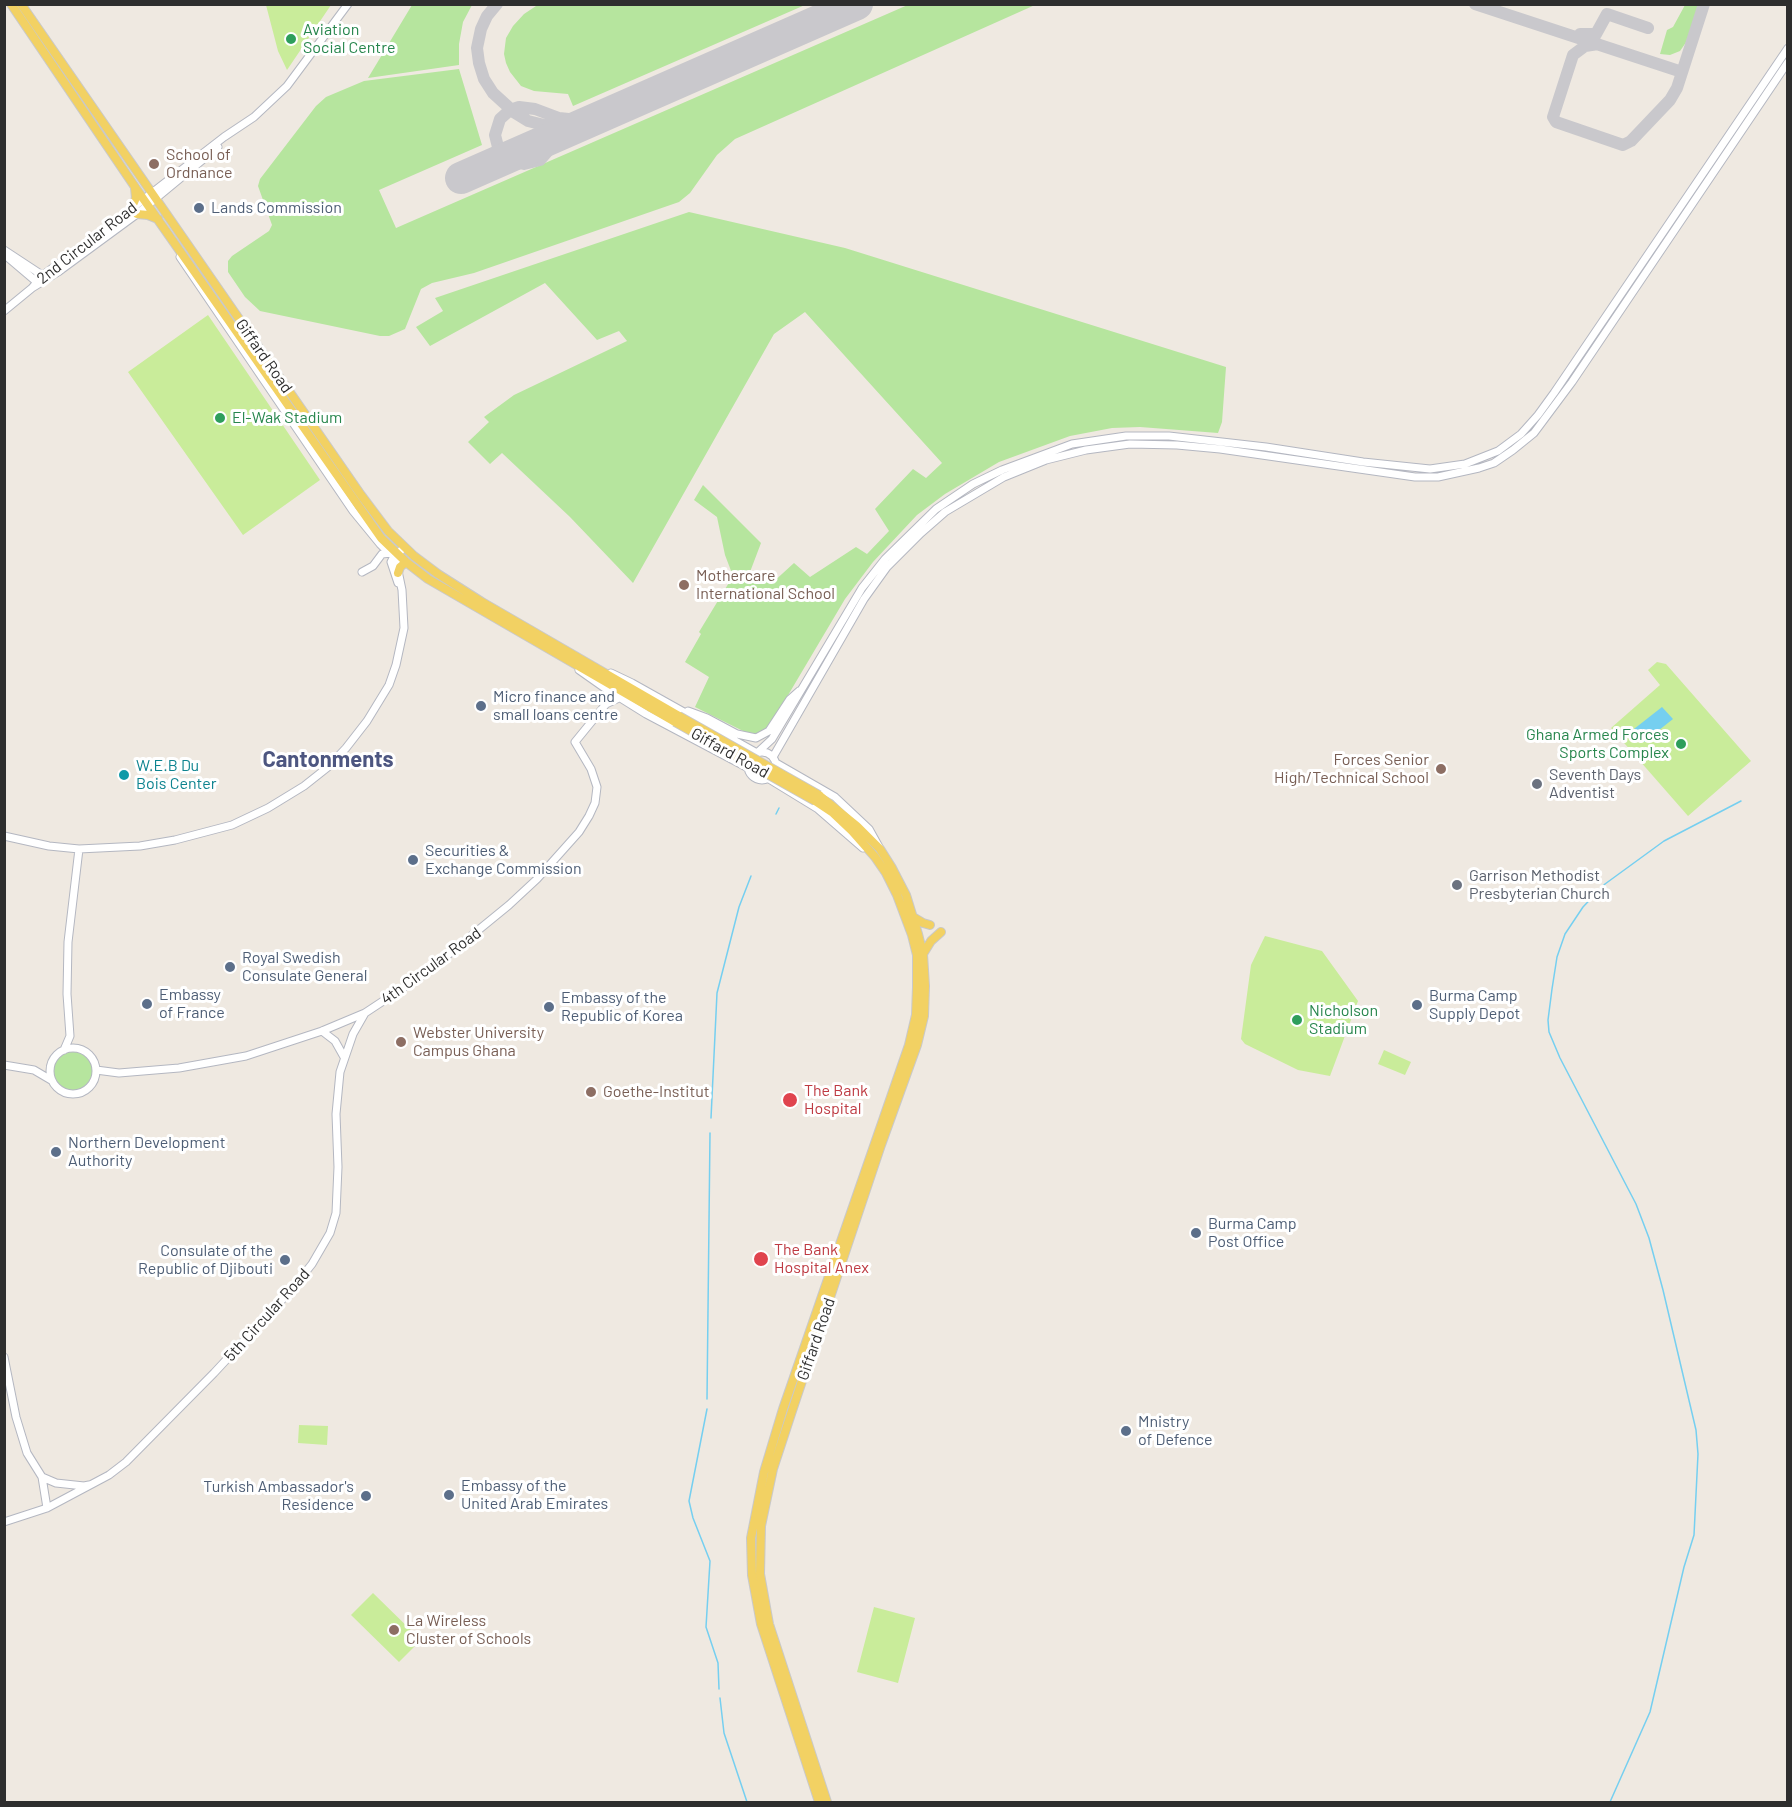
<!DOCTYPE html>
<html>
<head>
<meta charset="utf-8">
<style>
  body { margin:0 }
  #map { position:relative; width:1792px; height:1807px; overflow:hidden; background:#efe9e1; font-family:Barlow,sans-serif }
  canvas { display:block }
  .frame { position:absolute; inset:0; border:6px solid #2e2e2e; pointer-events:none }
</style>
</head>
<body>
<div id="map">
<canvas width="1792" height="1807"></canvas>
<div class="frame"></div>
</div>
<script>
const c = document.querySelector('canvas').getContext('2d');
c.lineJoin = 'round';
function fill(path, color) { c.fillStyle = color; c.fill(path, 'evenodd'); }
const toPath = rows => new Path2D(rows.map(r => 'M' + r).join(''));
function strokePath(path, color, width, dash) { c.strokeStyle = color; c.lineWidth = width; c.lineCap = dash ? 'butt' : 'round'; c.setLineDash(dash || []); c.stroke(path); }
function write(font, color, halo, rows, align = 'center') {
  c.font = font + ' Barlow,sans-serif'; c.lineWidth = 6; c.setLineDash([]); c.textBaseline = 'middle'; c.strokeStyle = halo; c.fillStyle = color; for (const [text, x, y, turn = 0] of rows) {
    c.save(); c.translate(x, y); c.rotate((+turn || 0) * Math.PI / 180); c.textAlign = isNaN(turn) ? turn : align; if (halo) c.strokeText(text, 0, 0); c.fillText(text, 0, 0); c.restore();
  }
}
fill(toPath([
  [539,4,805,4,805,5,573,106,568,94,534,91,521,86,510,72,506,63,504,54,506,38,513,26,524,14],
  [910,4,1035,5,735,139,717,155,690,193,679,202,474,273,432,283,421,289,405,329,389,336,380,336,260,311,245,297,228,272,228,261,232,256,269,231,272,225,258,186,260,179,316,106,326,97,364,81,459,69,482,145,379,190,396,228],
  [412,5,472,5,463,22,459,44,459,65,368,78],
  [1685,5,1699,5,1687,41,1680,51,1670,55,1660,54,1667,30,1673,27],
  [689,212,845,248,1226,367,1222,422,1218,433,1140,427,1112,428,1070,436,999,462,945,494,917,515,873,562,845,599,768,729,757,736,751,735,695,707,709,677,685,662,701,634,699,632,733,576,725,555,717,517,694,500,703,485,761,543,750,572,771,584,794,563,810,577,856,547,867,554,889,531,875,509,913,469,926,478,942,463,805,312,774,334,633,583,570,517,502,453,490,464,468,442,489,422,484,417,514,395,627,341,619,331,597,340,545,283,430,346,416,327,443,311,435,298],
  '53 1071a21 21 0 1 1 42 0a21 21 0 1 1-42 0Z'
]), '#b6e59e');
fill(toPath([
  [266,5,331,5,287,70,278,51],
  [208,315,320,480,243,535,128,372],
  [1657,662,1666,664,1751,761,1688,816,1611,728,1660,685,1648,670],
  [1265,936,1322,951,1358,1001,1330,1076,1298,1070,1245,1044,1241,1039,1251,965],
  [1384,1050,1411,1062,1405,1075,1378,1064],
  [299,1425,328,1426,327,1445,298,1443],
  [373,1593,421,1640,399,1662,351,1615],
  [874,1607,915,1618,898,1683,857,1672]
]), '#c9ec9a');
fill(toPath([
  [1662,707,1673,719,1644,742,1634,729]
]), '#75cff0');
strokePath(toPath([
  [776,814,779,808],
  [711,1118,717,993,739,907,751,876],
  [707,1399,710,1133],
  [707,1409,689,1501,693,1518,710,1561,706,1627,718,1663,719,1689],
  [720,1698,724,1733,747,1802],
  [1610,1802,1650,1712,1684,1567,1694,1535,1698,1454,1696,1430,1663,1290,1649,1238,1636,1204,1560,1058,1549,1032,1548,1020,1552,989,1557,957,1565,934,1583,907,1605,884,1664,841,1741,801]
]), '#75cff0', 1.5);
strokePath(toPath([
  [497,4,487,16,481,29,477,48,479,63,484,79,493,93,515,113,528,121,548,126,575,125],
  [1475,4,1682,72],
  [1580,34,1596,34,1607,14,1648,28],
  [1598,44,1585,46,1573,55,1553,117,1556,122,1623,145,1631,141,1670,100,1677,88,1704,4],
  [573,130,553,145,540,160,524,164,511,161,501,151,498,147,495,135,500,119,510,110,519,107,535,109,559,118,578,120,600,116,618,109]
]), '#c9c8cc', 12);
strokePath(toPath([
  [461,178,857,4]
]), '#c9c8cc', 32);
const secondary = toPath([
  [4,250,45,277],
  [5,255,38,283],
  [180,257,353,511,380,544,385,549,397,554],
  [32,288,43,275,104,230,224,137,254,117,287,86,348,4],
  [4,311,32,288,58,272,137,214,218,147],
  [362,572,373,566,382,554,392,553],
  [398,583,391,562,394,556,398,554,404,547],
  [579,670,606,689,646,714,748,768],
  [611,673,632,683,757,753,772,739,862,588,885,559,936,509,973,484,1002,470,1072,444,1126,436,1169,436,1266,447,1363,462,1430,469,1465,464,1498,451,1521,434,1538,415,1554,393,1788,48],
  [688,711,707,718,737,734,756,738,769,731,790,699,799,691],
  '748 766a14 14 0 1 1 28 0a14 14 0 1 1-28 0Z',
  [773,757,864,599,887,567,921,533,945,512,1004,477,1046,460,1086,450,1130,444,1177,445,1220,449,1415,477,1438,477,1479,468,1494,463,1513,450,1534,433,1572,382,1788,62],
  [776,763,835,797,869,829,879,847],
  [769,779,818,809,863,848],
  [4,836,49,846,79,849,140,846,175,840,232,825,268,808,304,786,328,767,346,748,367,721,389,685,396,665,404,628,402,590,397,566,398,554],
  [322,1031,335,1041,344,1057],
  '50 1071a23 23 0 1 1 46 0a23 23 0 1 1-46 0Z',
  [64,1050,70,1036,67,994,68,942,79,849],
  [4,1065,34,1070,51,1080],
  [96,1070,119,1073,179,1068,246,1056,322,1031,365,1013,427,972,509,905,537,879,579,832,589,816,595,803,597,787,591,769,575,742,606,704,619,698],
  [4,1357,16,1417,27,1453,42,1477,47,1508],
  [42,1477,56,1483,84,1486,89,1485],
  [4,1522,47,1508,109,1475,126,1462,214,1373,292,1289,312,1264,330,1233,336,1213,338,1167,336,1114,340,1072,353,1034,365,1013]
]);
const primary = toPath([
  [11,4,135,187,381,538,406,562,428,579,675,722],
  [21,4,361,495,388,531,414,556,438,574,482,602,679,716],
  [132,207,136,198,135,188],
  [137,214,148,215,158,219],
  [398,573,400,567,406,562],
  [819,795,857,826,880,849,892,868,906,895,918,934,923,954,925,986,924,1016,917,1045,881,1145,792,1411,773,1469,761,1526,760,1574,769,1624,827,1802],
  [815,801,833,813,852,831,875,857,886,873,897,895,912,935,917,955,917,987,916,1015,909,1045,783,1409,764,1472,751,1538,752,1575,761,1624,819,1802],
  [913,917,923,923,930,925],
  [923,954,931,941,941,932]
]);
strokePath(secondary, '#b4b7c1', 9);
strokePath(primary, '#c9c9c9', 10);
strokePath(secondary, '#fff', 7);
strokePath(primary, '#f2d163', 8);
const primaryBridge = toPath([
  [679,716,819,795],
  [675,722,815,801]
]);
strokePath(primaryBridge, '#c9c9c9', 10, []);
strokePath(primaryBridge, '#f2d163', 8);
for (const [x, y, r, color] of [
  [291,39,6,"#2e9e5b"],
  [154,164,6,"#8d6e63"],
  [199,208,6,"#5c6f8a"],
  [220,418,6,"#2e9e5b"],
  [684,585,6,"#8d6e63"],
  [481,706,6,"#5c6f8a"],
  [1681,744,6,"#2e9e5b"],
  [1441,769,6,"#8d6e63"],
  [124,775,6,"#0f9aa8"],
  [1537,784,6,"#6b7280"],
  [413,860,6,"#5c6f8a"],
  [1457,885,6,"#6b7280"],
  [230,967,6,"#5c6f8a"],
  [147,1004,6,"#5c6f8a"],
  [1417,1005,6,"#5c6f8a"],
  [549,1007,6,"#5c6f8a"],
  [1297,1020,6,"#2e9e5b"],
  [401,1042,6,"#8d6e63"],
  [591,1092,6,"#8d6e63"],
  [790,1100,8,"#e0444e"],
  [56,1152,6,"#5c6f8a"],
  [1196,1233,6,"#5c6f8a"],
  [761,1259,8,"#e0444e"],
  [285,1260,6,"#5c6f8a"],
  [1126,1431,6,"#5c6f8a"],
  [449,1495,6,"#5c6f8a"],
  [366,1496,6,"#5c6f8a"],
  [394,1630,6,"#8d6e63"]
]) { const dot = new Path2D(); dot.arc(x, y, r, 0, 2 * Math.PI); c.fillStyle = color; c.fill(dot); strokePath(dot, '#fff', 2); }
write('16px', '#27864d', '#fff', [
  ["Aviation",303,30],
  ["Social Centre",303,48],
  ["El-Wak Stadium",232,418],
  ["Ghana Armed Forces",1669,735,"right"],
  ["Sports Complex",1669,753,"right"],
  ["Nicholson",1309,1011],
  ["Stadium",1309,1029]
], 'left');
write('16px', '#785e54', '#fff', [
  ["School of",166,155],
  ["Ordnance",166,173],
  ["Mothercare",696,576],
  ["International School",696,594],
  ["Forces Senior",1429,760,"right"],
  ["High/Technical School",1429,778,"right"],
  ["Webster University",413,1033],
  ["Campus Ghana",413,1051],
  ["Goethe-Institut",603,1092],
  ["La Wireless",406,1621],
  ["Cluster of Schools",406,1639]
], 'left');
write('16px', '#4e5e75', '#fff', [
  ["Lands Commission",211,208],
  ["Micro finance and",493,697],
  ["small loans centre",493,715],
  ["Securities &",425,851],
  ["Exchange Commission",425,869],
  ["Royal Swedish",242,958],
  ["Consulate General",242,976],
  ["Embassy",159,995],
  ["of France",159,1013],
  ["Burma Camp",1429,996],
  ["Supply Depot",1429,1014],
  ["Embassy of the",561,998],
  ["Republic of Korea",561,1016],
  ["Northern Development",68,1143],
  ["Authority",68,1161],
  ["Burma Camp",1208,1224],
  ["Post Office",1208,1242],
  ["Consulate of the",273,1251,"right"],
  ["Republic of Djibouti",273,1269,"right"],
  ["Mnistry",1138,1422],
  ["of Defence",1138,1440],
  ["Embassy of the",461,1486],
  ["United Arab Emirates",461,1504],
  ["Turkish Ambassador's",354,1487,"right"],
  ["Residence",354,1505,"right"]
], 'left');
write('16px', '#2e2e2e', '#fff', [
  ["2nd Circular Road",87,243,-38],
  ["Giffard Road",264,356,55],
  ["Giffard Road",730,753,29],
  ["4th Circular Road",431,966,-36],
  ["5th Circular Road",267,1315,-48],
  ["Giffard Road",816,1339,-71]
]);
write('16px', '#0d838f', '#fff', [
  ["W.E.B Du",136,766],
  ["Bois Center",136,784]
], 'left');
write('16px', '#5b616d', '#fff', [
  ["Seventh Days",1549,775],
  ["Adventist",1549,793],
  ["Garrison Methodist",1469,876],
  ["Presbyterian Church",1469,894]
], 'left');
write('16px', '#be3a42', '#fff', [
  ["The Bank",804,1091],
  ["Hospital",804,1109],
  ["The Bank",774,1250],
  ["Hospital Anex",774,1268]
], 'left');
write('bold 22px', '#4d5680', '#fff', [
  ["Cantonments",328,760]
]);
</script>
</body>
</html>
